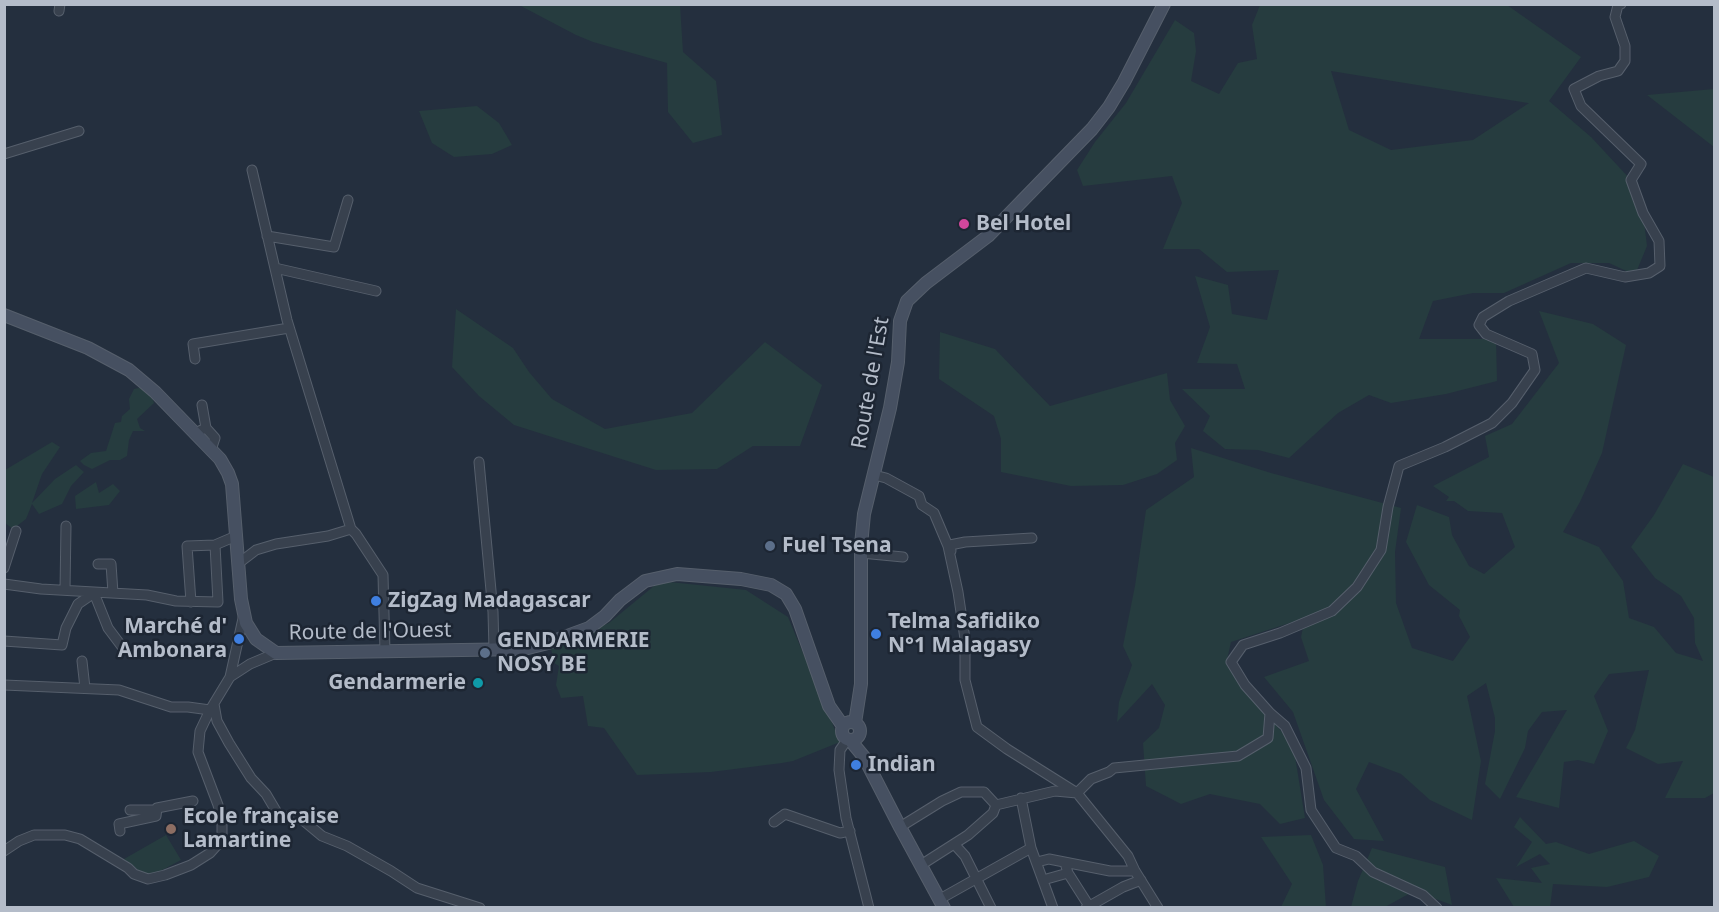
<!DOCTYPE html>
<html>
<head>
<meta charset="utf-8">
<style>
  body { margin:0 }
  #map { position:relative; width:1719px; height:912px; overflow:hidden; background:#242f3e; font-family:"Noto Sans",sans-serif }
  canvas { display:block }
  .frame { position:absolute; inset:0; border:6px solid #b4bcc9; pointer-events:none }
</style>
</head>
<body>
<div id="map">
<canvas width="1719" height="912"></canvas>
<div class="frame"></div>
</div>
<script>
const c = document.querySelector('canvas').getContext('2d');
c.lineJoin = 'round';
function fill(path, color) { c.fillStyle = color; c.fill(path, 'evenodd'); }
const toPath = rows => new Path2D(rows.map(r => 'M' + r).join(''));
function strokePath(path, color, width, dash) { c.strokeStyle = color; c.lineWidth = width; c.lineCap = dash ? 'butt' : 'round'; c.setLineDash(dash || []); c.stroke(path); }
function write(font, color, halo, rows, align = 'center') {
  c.font = font + ' "Noto Sans",sans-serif'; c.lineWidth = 5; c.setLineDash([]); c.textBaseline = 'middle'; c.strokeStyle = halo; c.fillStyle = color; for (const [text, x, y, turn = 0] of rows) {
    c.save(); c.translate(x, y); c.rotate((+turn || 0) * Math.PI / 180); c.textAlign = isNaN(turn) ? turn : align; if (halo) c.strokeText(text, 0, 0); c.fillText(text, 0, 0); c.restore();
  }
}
fill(toPath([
  [519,5,680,5,683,52,716,81,722,135,693,143,668,112,667,63,593,42,576,35],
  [1260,5,1507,5,1581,57,1549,101,1591,137,1631,180,1643,213,1647,246,1635,275,1609,263,1571,263,1504,293,1473,293,1433,301,1419,339,1496,339,1497,381,1446,394,1391,403,1369,395,1338,413,1289,458,1258,450,1225,449,1203,431,1210,416,1182,389,1245,389,1237,364,1197,363,1210,327,1195,276,1228,285,1232,314,1267,320,1279,270,1227,272,1199,249,1163,249,1182,203,1172,176,1083,186,1077,170,1095,142,1126,103,1175,20,1194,33,1196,51,1191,81,1219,94,1238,63,1257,59,1252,25],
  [1331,71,1528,103,1529,103,1473,140,1391,150,1349,130],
  [1714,89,1714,147,1647,95],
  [477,106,499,123,512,145,492,154,454,157,432,143,419,111],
  [456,309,513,348,529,372,552,399,605,429,692,413,765,342,822,385,800,446,753,446,717,469,656,470,514,425,479,396,452,367],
  [1539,311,1593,324,1626,345,1602,453,1580,502,1563,532,1599,547,1623,581,1629,618,1654,627,1676,653,1703,661,1695,643,1694,618,1681,596,1655,578,1631,547,1654,515,1683,464,1714,477,1714,793,1705,798,1665,798,1683,761,1658,764,1626,748,1635,730,1649,670,1609,674,1594,696,1608,731,1594,764,1578,760,1564,762,1559,808,1516,797,1567,710,1542,712,1528,731,1525,748,1500,799,1485,784,1495,731,1495,718,1486,683,1467,696,1481,761,1472,820,1430,800,1401,774,1369,762,1356,789,1384,841,1354,839,1324,800,1293,712,1264,677,1309,661,1301,637,1305,618,1231,642,1226,664,1241,686,1293,744,1305,818,1280,824,1260,804,1210,794,1181,804,1146,786,1143,743,1159,728,1165,705,1152,684,1117,722,1119,702,1132,665,1123,646,1135,586,1146,510,1194,477,1191,448,1271,473,1401,508,1395,552,1396,603,1412,648,1453,661,1470,637,1459,616,1460,610,1429,585,1406,542,1417,505,1449,517,1452,535,1469,566,1484,574,1515,547,1502,513,1468,511,1454,501,1446,501,1449,497,1433,486,1489,457,1485,436,1512,424,1559,363],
  [940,332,995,349,1050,406,1167,373,1170,400,1185,426,1175,443,1177,460,1157,474,1123,485,1071,486,1001,472,1001,439,994,416,939,379],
  [144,387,149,389,154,403,137,419,140,428,145,431,133,431,129,440,127,456,120,460,110,460,92,469,84,465,80,461,91,453,106,451,115,423,121,422,122,416,130,409,129,399,134,389],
  [52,442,60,447,42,474,32,503,55,479,76,465,84,472,71,486,62,504,39,514,32,504,26,519,13,529,5,523,5,470],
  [96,482,99,493,113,484,120,491,109,505,76,509,75,496],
  [660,581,746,590,788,617,840,742,793,761,782,763,711,772,637,775,604,728,588,726,583,696,561,698,556,685,559,666,554,663,550,643,575,638,609,623],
  [1520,817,1546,844,1556,842,1589,854,1634,841,1659,856,1649,877,1607,887,1553,884,1550,907,1514,907,1496,878,1542,883,1531,868,1550,864,1540,854,1516,867,1532,842,1514,827],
  [166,835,181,860,153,875,140,873,124,859],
  [1311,835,1323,865,1326,907,1281,907,1292,884,1261,837],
  [1372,848,1445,867,1452,905,1414,891,1385,907,1351,907,1358,881]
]), '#263c3f');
const street = toPath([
  [59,11,60,4],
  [4,154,79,131],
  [252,170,287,320,351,529,356,534,383,575,385,652],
  [267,236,334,247,348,200],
  [275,268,376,291],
  [195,359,193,344,289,328],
  [202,405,206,428],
  [195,433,206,428,215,438,211,450],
  [479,462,493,612,494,650],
  [874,475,886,478,919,496,922,505,934,513,948,546,958,592,965,639,965,680,977,727,1007,749,1077,793,1128,856,1135,871,1158,908],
  [951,551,950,545,965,542,1032,538],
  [861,553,903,557],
  [239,563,256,550,276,544,328,536,351,529],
  [98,564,111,564,113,593],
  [4,568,16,531],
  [4,584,41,589,147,595,176,601,218,602,215,545,236,536],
  [65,590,66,526],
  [191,602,187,546,215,545],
  [4,641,62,645,66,628,78,604,94,593,108,628,123,648],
  [82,661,85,688],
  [230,677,250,664,276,653],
  [4,685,119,690,171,707,188,707,210,710],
  [214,704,217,721,229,743,251,778,266,794,279,816,295,817,304,821,322,836,347,846,391,871,417,888,480,908],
  [847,740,840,750,839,770,846,818,869,908],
  [130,810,157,810],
  [774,822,785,814,840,833,850,831],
  [900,827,942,801,961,792,984,792,996,805],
  [120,831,119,824,156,816,157,808,193,801],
  [955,845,965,856,991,908],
  [1031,848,1053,908],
  [4,851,19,841,34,835,65,835,80,839,128,868,134,874,148,879,165,875,191,865,210,853,219,843,222,836,222,822,218,805,198,752,200,731,210,710,230,677,244,614],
  [1037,862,1049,859,1110,871,1135,871],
  [1065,863,1068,873,1089,906],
  [921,865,968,835,993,813,996,805,1055,791,1077,793,1091,779,1109,772,1114,768,1238,756,1268,738,1270,713],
  [1043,880,1068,873],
  [940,899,1031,848,1021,798],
  [1086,908,1123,887,1141,880],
  [1437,908,1423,895,1373,872,1356,856,1336,848,1311,810,1306,768,1285,726,1270,713,1245,685,1231,662,1243,645,1280,633,1332,611,1357,587,1381,550,1388,507,1399,466,1445,447,1492,423,1512,403,1535,370,1532,354,1486,334,1479,325,1483,317,1509,301,1586,268,1625,277,1649,273,1660,266,1659,241,1643,213,1631,180,1641,164,1581,106,1574,89,1599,76,1618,71,1625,61,1625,46,1615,17,1618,5,1621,4]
]);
const secondary = toPath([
  [4,315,88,348,129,370,155,392,220,459,228,473,232,484,241,599,246,623,256,639,276,653,524,649,548,643,589,628,605,616,620,600,645,581,677,574,741,579,771,585,786,594,795,609,829,706,843,726],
  '842 731a9 9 0 1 1 18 0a9 9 0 1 1-18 0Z',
  [855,723,861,684,861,545,864,514,890,408,898,362,900,321,907,301,926,283,988,236,1092,129,1109,107,1124,82,1164,4],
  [850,740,864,757,900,827,944,908]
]);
strokePath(street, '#565f6c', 11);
strokePath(secondary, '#565f6c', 14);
strokePath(street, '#38414e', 9);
strokePath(secondary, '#465061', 12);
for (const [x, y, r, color] of [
  [964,224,6,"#d1479c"],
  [770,546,6,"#5c6f8a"],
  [376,601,6,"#3f7fe0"],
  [876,634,6,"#3f7fe0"],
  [239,639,6,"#3f7fe0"],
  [485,653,6,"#5c6f8a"],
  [478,683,6,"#0f9aa8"],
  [856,765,6,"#3f7fe0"],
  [171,829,6,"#8d6e63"]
]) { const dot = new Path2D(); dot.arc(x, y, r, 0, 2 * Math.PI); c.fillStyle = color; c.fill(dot); strokePath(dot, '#1d2633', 2); }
write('bold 21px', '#b4bcc9', '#1d2633', [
  ["Bel Hotel",976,224],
  ["Fuel Tsena",782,546],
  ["ZigZag Madagascar",388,601],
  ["Telma Safidiko",888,622],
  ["N°1 Malagasy",888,646],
  ["Marché d'",227,627,"right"],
  ["Ambonara",227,651,"right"],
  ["GENDARMERIE",497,641],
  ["NOSY BE",497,665],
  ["Gendarmerie",466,683,"right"],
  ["Indian",868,765],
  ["Ecole française",183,817],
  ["Lamartine",183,841]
], 'left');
write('21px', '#b4bcc9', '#1d2633', [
  ["Route de l'Est",871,383,-80],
  ["Route de l'Ouest",370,632,-1]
]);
</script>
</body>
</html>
